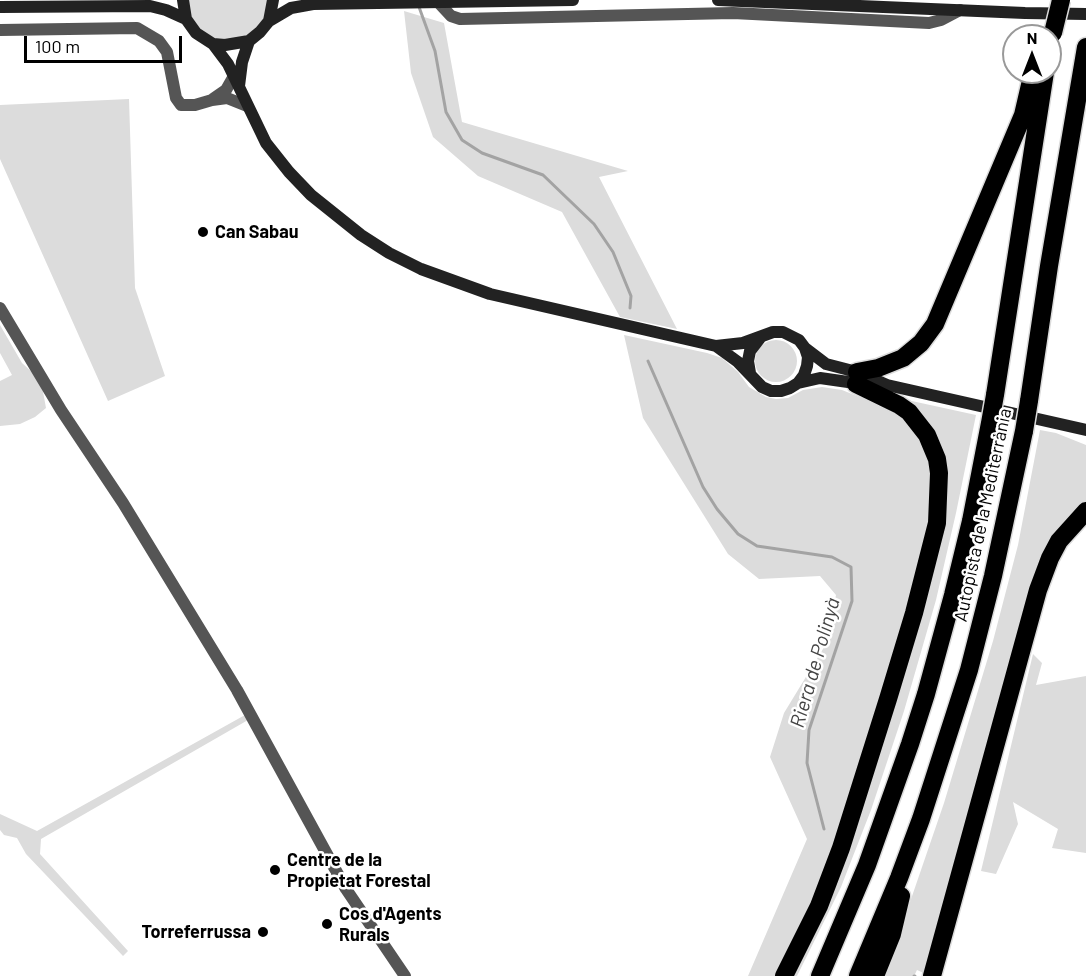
<!DOCTYPE html>
<html>
<head>
<meta charset="utf-8">
<style>
  body { margin:0 }
  #map { position:relative; width:1086px; height:976px; overflow:hidden; background:#fff; font-family:Barlow,sans-serif }
  canvas { display:block }
  .north { position:absolute; left:1002px; top:24px; width:60px; height:60px; box-sizing:border-box; background:#fff; border:2px solid #999; border-radius:50%; rotate:0deg; font-size:16px; font-weight:700; line-height:24px; text-align:center; color:#000 }
  .north::after { content:''; display:block; margin:auto; width:21px; height:27px; background:#000; clip-path:polygon(50% 0,100% 100%,50% 72%,0 100%) }
  .scale { position:absolute; left:24px; top:36px; width:158px; height:27px; box-sizing:border-box; border:3px solid #000; border-top:0; padding-left:8px; font-size:18px; line-height:21px; white-space:nowrap; color:#000; -webkit-text-stroke:4px #fff; paint-order:stroke }
</style>
</head>
<body>
<div id="map">
<canvas width="1086" height="976"></canvas>
<div class="north">N</div>
<div class="scale">100 m</div>
</div>
<script>
const c = document.querySelector('canvas').getContext('2d');
c.lineJoin = 'round';
function fill(path, color) { c.fillStyle = color; c.fill(path, 'evenodd'); }
const toPath = rows => new Path2D(rows.map(r => 'M' + r).join(''));
function strokePath(path, color, width, dash) { c.strokeStyle = color; c.lineWidth = width; c.lineCap = dash ? 'butt' : 'round'; c.setLineDash(dash || []); c.stroke(path); }
function write(font, color, halo, rows, align = 'center') {
  c.font = font + ' Barlow,sans-serif'; c.lineWidth = 5; c.setLineDash([]); c.textBaseline = 'middle'; c.strokeStyle = halo; c.fillStyle = color; for (const [text, x, y, turn = 0] of rows) {
    c.save(); c.translate(x, y); c.rotate((+turn || 0) * Math.PI / 180); c.textAlign = isNaN(turn) ? turn : align; if (halo) c.strokeText(text, 0, 0); c.fillText(text, 0, 0); c.restore();
  }
}
fill(toPath([
  [183,0,273,0,260,32,225,45,196,33],
  [404,11,444,23,462,122,628,171,599,177,677,329,620,317,562,212,478,176,433,137,411,73],
  [129,99,135,288,165,376,108,401,0,159,0,105],
  [0,325,22,363,33,373,42,386,46,408,35,417,20,424,0,426,0,381,12,375,0,353],
  [624,335,707,353,722,358,738,372,749,387,766,397,776,399,788,398,803,390,822,387,842,390,882,406,900,416,915,432,926,453,931,474,928,517,914,581,893,651,831,848,802,924,774,976,748,976,807,839,770,757,784,713,826,644,836,595,820,576,759,579,728,554,643,418],
  '755 361a21 21 0 1 1 42 0a21 21 0 1 1-42 0Z',
  [898,398,976,415,956,513,936,600,904,711,871,810,841,887,797,976,788,976,833,886,945,469],
  [1040,430,1056,433,1086,445,1086,502,1059,532,926,974,917,970,914,976,882,976,898,937,944,803,993,641,1018,545],
  [1033,654,1042,663,1036,685,1086,676,1086,853,1052,848,1058,829,1013,802,1018,824,996,874,981,871],
  [245,715,248,720,41,839,40,854,128,951,123,956,26,854,17,838,4,835,0,830,0,814,37,831]
]), '#dcdcdc');
strokePath(toPath([
  [419,7,435,51,446,112,462,140,482,153,543,175,594,224,613,252,631,296,630,308],
  [648,361,703,487,717,509,738,534,757,546,832,557,851,567,852,601,809,730,807,763,824,829],
  [914,976,915,976]
]), '#a3a3a3', 3);
const highway = toPath([
  [857,372,878,368,903,358,921,343,935,324,1023,115,1033,72],
  [995,395,1045,72],
  [1029,401,1049,266,1086,47],
  [784,976,819,906,841,848,888,699,914,613,937,523,939,473,937,459,927,435,909,412,899,405,856,384],
  [820,976,867,865,910,744,926,694,953,595,971,521,990,423],
  [858,976,899,878,921,819,969,670,993,576,1024,431],
  [875,976,892,934,901,896],
  [932,976,1038,590,1050,558,1059,541,1086,511]
]);
strokePath(highway, '#dbdbdb', 21);
strokePath(toPath([
  [438,2,451,16,460,19,733,13,929,23,941,20,960,10],
  [0,30,137,28,159,41,167,52,176,98,181,105,195,105,212,100,227,98,247,106],
  [213,99,226,90,234,76],
  [0,308,61,410,123,503,237,690,346,889,405,976]
]), '#555', 12);
strokePath(toPath([
  [183,0,186,19,196,33,213,44,225,45,249,41,260,32,269,21,273,0],
  [718,0,1025,13,1086,14],
  [0,7,150,6,166,10,186,19],
  [269,21,291,8,313,4,573,0],
  [213,44,228,64,266,143,289,172,311,195,361,235,389,253,421,269,490,294,716,346,743,343,773,332,783,332,799,340,805,348,826,364,857,372,887,385,1086,430],
  [239,86,242,62,249,41],
  [716,346,738,362,762,387,771,391,781,391,790,388,798,383,820,378,862,384],
  [750,373,748,361,750,351,760,338],
  [798,383,804,375,807,366,808,357,805,348]
]), '#222', 12);
strokePath(highway, '#000', 18);
const highwayBridge = toPath([
  [1053,33,1061,0],
  [990,423,995,395],
  [1024,431,1029,401]
]);
strokePath(highwayBridge, '#dbdbdb', 21, []);
strokePath(highwayBridge, '#000', 18);
for (const [x, y, r, color] of [
  [203,232,6,"#000"],
  [275,870,6,"#000"],
  [327,924,6,"#000"],
  [263,932,6,"#000"]
]) { const dot = new Path2D(); dot.arc(x, y, r, 0, 2 * Math.PI); c.fillStyle = color; c.fill(dot); strokePath(dot, '#fff', 2); }
write('bold 18px', '#000', '#fff', [
  ["Can Sabau",215,232],
  ["Centre de la",287,860],
  ["Propietat Forestal",287,881],
  ["Cos d'Agents",339,914],
  ["Rurals",339,935],
  ["Torreferrussa",251,932,"right"]
], 'left');
write('18px', '#000', '#fff', [
  ["Autopista de la Mediterrània",983,515,-78]
]);
write('italic 20px', '#444', '#fff', [
  ["Riera de Polinyà",815,663,-74]
]);
</script>
</body>
</html>
